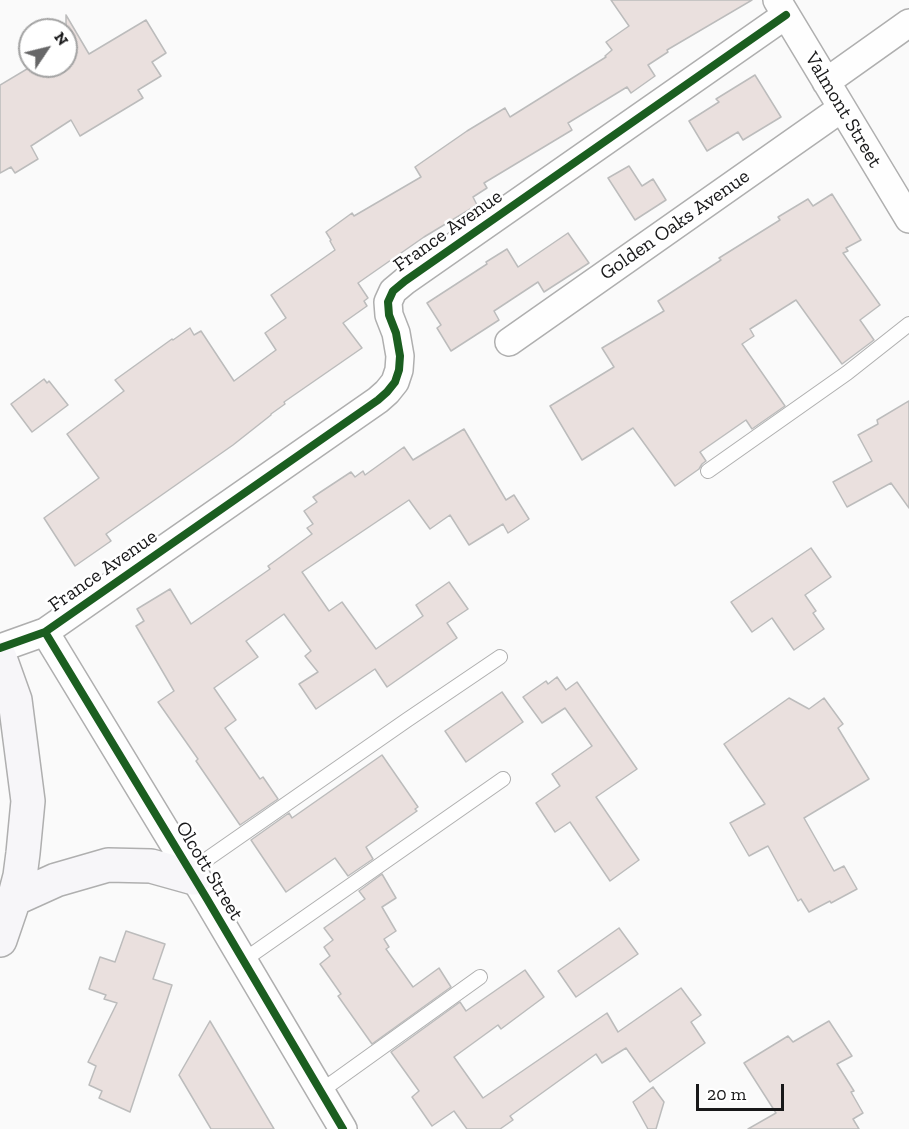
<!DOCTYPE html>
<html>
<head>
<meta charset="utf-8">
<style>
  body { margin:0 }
  #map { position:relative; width:909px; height:1129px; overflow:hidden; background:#fafafa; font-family:"Zilla Slab",serif }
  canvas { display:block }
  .north { position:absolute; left:18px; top:18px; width:60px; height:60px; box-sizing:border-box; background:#fff; border:2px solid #a3a3a3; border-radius:50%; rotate:55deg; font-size:16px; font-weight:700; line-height:24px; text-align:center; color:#181819 }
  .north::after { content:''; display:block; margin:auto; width:21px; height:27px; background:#676768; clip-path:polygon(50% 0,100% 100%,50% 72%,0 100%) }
  .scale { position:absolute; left:696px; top:1084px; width:88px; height:27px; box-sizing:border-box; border:3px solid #181819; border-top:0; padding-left:8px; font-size:18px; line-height:21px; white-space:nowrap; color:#181819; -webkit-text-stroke:4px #fff; paint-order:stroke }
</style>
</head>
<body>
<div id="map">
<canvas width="909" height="1129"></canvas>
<div class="north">N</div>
<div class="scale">20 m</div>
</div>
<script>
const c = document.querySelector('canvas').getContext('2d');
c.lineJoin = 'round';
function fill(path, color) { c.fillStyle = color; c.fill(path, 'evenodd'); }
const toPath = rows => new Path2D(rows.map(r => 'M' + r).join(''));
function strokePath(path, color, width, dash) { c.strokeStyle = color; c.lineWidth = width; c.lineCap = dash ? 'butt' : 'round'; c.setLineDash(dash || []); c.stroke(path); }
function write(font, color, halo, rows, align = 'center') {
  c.font = font + ' "Zilla Slab",serif'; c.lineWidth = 5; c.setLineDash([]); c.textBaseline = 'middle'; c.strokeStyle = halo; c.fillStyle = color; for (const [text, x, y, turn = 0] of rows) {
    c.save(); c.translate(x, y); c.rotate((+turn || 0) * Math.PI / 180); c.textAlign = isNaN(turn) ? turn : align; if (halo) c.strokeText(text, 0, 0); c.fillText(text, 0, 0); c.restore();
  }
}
const building = toPath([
  [611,0,752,0,667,50,668,52,648,65,655,76,631,93,627,87,568,123,572,130,484,183,487,188,473,197,477,205,424,237,358,283,368,298,364,301,367,306,343,323,362,348,284,402,285,404,271,414,271,415,233,445,106,534,111,541,75,566,44,518,99,478,67,434,124,391,115,380,172,339,173,340,190,328,194,335,201,331,234,381,276,350,265,333,286,318,271,295,335,250,330,241,331,240,326,232,352,213,354,216,421,177,415,167,467,131,505,108,510,117,606,57,605,56,612,50,606,42,629,26,611,0],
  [66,15,89,54,146,20,166,53,152,62,161,76,138,90,143,98,80,136,71,120,31,146,38,159,15,173,11,167,0,173,0,85,32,66,66,66,66,15],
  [755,75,781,117,743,140,738,132,707,151,689,121,719,102,716,99,755,75],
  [629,166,642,186,653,179,666,200,635,220,608,178,629,166],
  [832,194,861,240,846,248,848,251,843,253,880,305,860,320,874,340,842,364,796,300,750,329,754,336,742,344,785,406,752,429,746,420,700,452,706,461,702,464,699,469,675,486,633,428,582,460,550,406,614,367,602,348,664,311,658,301,721,260,719,258,780,220,778,217,808,199,813,206,832,194],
  [568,233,589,263,544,292,538,282,494,311,499,320,451,351,437,328,441,325,427,303,487,264,486,262,507,249,518,267,568,233],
  [44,379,47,383,49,381,68,405,32,432,11,404,44,379],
  [909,401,909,508,891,483,847,507,833,482,872,461,858,435,878,424,877,420,909,401],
  [464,429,506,500,514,495,529,519,508,533,503,524,469,545,450,515,430,529,409,500,302,572,329,611,342,602,376,649,423,616,416,605,449,582,468,609,447,623,457,638,387,687,375,669,316,709,299,684,318,672,305,656,311,651,284,614,246,641,258,657,214,688,236,720,225,728,260,779,263,777,278,799,240,825,196,761,198,759,158,702,174,691,136,626,144,621,137,609,170,589,191,624,270,569,268,566,312,534,307,528,313,524,304,511,317,502,313,497,351,472,355,477,363,471,365,475,404,447,413,460,464,429],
  [811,548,831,577,805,595,816,611,813,613,824,629,794,650,772,618,752,632,731,602,811,548],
  [557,677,566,690,577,682,637,769,596,797,639,860,610,881,570,822,555,832,536,803,560,786,552,774,592,746,565,708,542,723,523,697,546,681,548,684,557,677],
  [502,692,523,722,466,762,445,731,502,692],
  [789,698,809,709,824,698,843,724,838,728,869,779,804,818,834,871,844,866,857,889,831,903,830,901,809,912,801,899,798,901,768,846,749,856,730,823,765,804,724,744,789,698],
  [382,755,418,807,415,809,417,811,366,847,373,859,348,876,335,858,286,892,251,840,289,813,292,818,382,755],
  [382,874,396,898,382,907,396,931,384,939,389,947,386,949,413,987,439,968,451,987,372,1044,338,996,341,994,320,964,330,956,324,947,333,940,324,928,365,899,359,891,382,874],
  [619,928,638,954,576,997,558,971,619,928],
  [126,931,165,944,153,979,172,985,130,1112,99,1098,102,1091,89,1085,96,1066,88,1062,117,1003,104,999,106,995,89,989,100,957,115,962,126,931],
  [525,970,544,997,501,1029,498,1025,454,1057,483,1098,607,1013,618,1032,681,988,701,1015,691,1022,705,1043,650,1082,626,1048,602,1063,596,1054,510,1116,513,1120,500,1129,467,1129,454,1111,432,1126,412,1097,419,1091,391,1052,460,1002,466,1011,525,970],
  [210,1021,274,1129,211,1129,179,1075,210,1021],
  [829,1021,852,1056,837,1064,854,1091,851,1092,863,1113,853,1119,859,1129,748,1129,776,1113,744,1063,788,1036,793,1042,829,1021],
  [653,1087,664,1102,656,1129,648,1129,633,1102,653,1087]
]);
fill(building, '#eae0de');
strokePath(building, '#bcbcbc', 1.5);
const lane = toPath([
  [708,471,847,373,909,324],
  [190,871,407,720,500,657],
  [244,960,503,779],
  [321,1091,480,977]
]);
const street = toPath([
  [777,0,909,219],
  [826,82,909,23],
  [509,342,842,108],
  [45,632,207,899,343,1129],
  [0,648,45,632,378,400,387,392,395,382,399,370,400,356,396,333,389,315,388,302,393,291,405,281,786,15]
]);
const secondary = toPath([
  [0,658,15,700,28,801,23,853,20,876,14,899,0,940],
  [14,899,56,880,108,865,151,866,194,878]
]);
strokePath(lane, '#afafaf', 16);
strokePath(street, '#afafaf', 30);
strokePath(secondary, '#afafaf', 36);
strokePath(lane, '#fefefe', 14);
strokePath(street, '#fefefe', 27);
strokePath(secondary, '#f7f6f9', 33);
strokePath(toPath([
  [45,632,207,899,343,1129],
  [0,648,45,632,378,400,387,392,395,382,399,370,400,356,396,333,389,315,388,302,393,291,405,281,786,15]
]), '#1b5e20', 8);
write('20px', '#181819', '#fff', [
  ["Valmont Street",843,110,59],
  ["Golden Oaks Avenue",675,225,-35],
  ["France Avenue",448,231,-35],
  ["France Avenue",103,571,-35],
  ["Olcott Street",209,871,59]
]);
</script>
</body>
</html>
